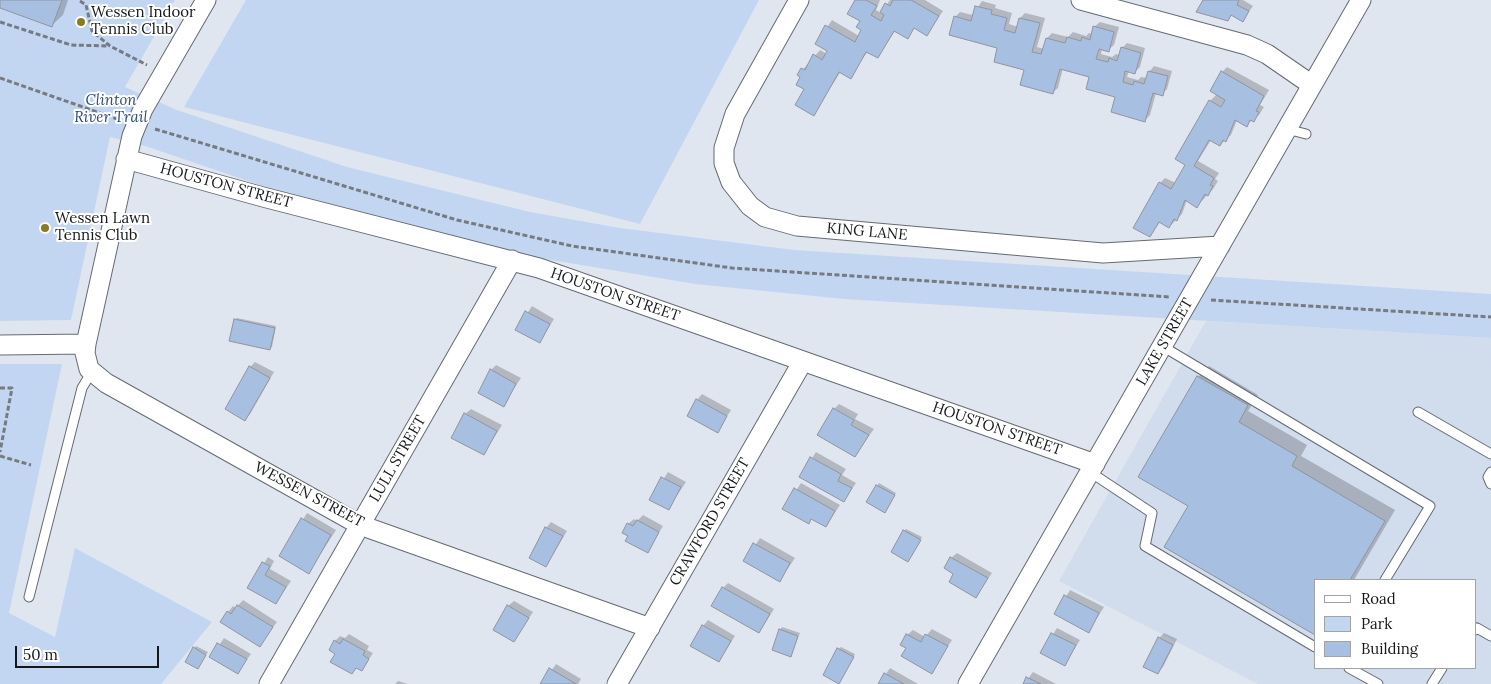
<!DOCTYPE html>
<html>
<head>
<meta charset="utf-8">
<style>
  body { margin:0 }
  #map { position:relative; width:1491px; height:684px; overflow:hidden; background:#e0e6f0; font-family:Lora,serif }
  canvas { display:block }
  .legend { position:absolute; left:1314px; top:579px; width:162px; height:90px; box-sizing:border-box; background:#fff; border:1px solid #a1a3a4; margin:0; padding:6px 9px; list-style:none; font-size:15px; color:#15181b }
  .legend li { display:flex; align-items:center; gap:10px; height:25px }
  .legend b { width:25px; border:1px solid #a1a3a4 }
  .scale { position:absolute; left:15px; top:646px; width:144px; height:22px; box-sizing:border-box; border:2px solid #15181b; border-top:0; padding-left:6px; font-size:15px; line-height:18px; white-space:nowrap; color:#15181b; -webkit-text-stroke:4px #fff; paint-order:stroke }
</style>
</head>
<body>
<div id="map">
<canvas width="1491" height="684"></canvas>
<ul class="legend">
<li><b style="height:6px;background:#fff"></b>Road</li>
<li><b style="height:14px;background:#c3d6f1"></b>Park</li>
<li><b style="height:14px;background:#a7bfe1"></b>Building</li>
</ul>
<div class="scale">50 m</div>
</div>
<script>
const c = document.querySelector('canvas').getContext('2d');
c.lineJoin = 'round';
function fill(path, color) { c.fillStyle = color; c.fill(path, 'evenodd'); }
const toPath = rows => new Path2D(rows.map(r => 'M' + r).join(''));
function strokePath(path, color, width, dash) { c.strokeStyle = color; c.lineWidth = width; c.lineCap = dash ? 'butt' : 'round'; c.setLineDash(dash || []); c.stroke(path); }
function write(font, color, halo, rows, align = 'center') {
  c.font = font + ' Lora,serif'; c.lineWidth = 4; c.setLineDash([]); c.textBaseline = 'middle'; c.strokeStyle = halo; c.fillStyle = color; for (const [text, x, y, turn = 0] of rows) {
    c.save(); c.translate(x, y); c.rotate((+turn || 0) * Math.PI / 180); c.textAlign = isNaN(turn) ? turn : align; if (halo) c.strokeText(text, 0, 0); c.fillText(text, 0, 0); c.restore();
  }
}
fill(toPath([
  [1206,321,1491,338,1491,684,1258,684,1059,581],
  [1315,580,1475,580,1475,668,1315,668]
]), '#d1dcec');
fill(toPath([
  [0,0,175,0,125,87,177,110,347,167,530,212,620,228,794,250,1491,294,1491,338,844,299,695,284,527,256,307,201,145,146,110,137,71,320,0,321],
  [246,0,759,0,640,224,184,107],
  [0,364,62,364,9,613,55,637,75,548,212,622,161,684,0,684]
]), '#c3d6f1');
fill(toPath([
  [0,0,68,0,63,15,52,25,0,7],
  [856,0,880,0,876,10,881,13,890,0,925,0,943,11,927,34,915,27,907,38,895,31,878,57,868,51,850,77,841,71,814,114,802,76,799,74,820,50,827,54,829,51,816,43,832,20,859,36,863,30],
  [1205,0,1243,0,1253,6,1243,20,1233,14,1228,19],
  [982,1,996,5,995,8,1012,13,1009,24,1018,27,1020,18,1025,13,1045,18,1037,47,1044,49,1047,38,1052,33,1068,37,1073,32,1086,36,1089,33,1092,34,1094,27,1100,22,1119,27,1114,45,1108,50,1102,49,1101,54,1112,57,1116,54,1120,55,1122,48,1127,43,1145,48,1140,67,1135,72,1129,71,1127,77,1138,80,1141,77,1147,78,1149,72,1154,66,1172,71,1167,89,1162,94,1156,93,1150,115,1145,120,1090,76,1063,68,1058,88,1052,93,999,47,955,17,960,12,973,15],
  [1227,67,1269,90,1260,105,1264,107,1259,115,1246,125,1237,120,1231,135,1220,145,1211,140,1198,161,1219,173,1215,179,1218,181,1213,189,1197,206,1187,200,1182,214,1169,227,1160,222,1150,236,1160,183,1165,178,1176,183,1187,164,1177,159,1210,101,1217,94,1222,72],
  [532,306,554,319,540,342,517,329],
  [237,318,276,326,272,347,269,349,235,320],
  [255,362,274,372,250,414,245,419,250,367],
  [496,365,521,378,503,405,491,370],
  [1209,366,1258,395,1248,411,1307,445,1301,456,1395,510,1354,580,1315,580,1140,477,1198,377],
  [702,394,731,410,718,431,697,400],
  [839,404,858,414,855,419,874,429,855,455,834,409],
  [471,409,502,425,484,454,465,414],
  [816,452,846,469,842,475,856,483,844,501,800,477],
  [668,472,686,482,668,509,651,499],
  [801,483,840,505,826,526,812,518,808,522,784,509],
  [879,483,896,493,885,511,868,502],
  [307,513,336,530,309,572,281,556],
  [643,515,663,526,648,551,628,524,634,519,637,521],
  [551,522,567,531,546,566,530,557,546,528],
  [906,529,922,537,908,561,904,531],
  [760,538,795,558,780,580,745,561],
  [957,553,992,573,976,596,955,573,951,558],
  [268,557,274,561,270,569,291,581,276,603,249,587],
  [728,583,774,609,759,632,723,588],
  [1070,590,1104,607,1089,631,1055,614],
  [243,600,277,622,260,645,228,612,233,606,236,608],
  [514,601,533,612,514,641,508,606],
  [708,620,735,636,719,661,703,626],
  [782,627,800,633,791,655,780,630],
  [1057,628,1080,640,1065,664,1042,652],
  [932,629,952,640,932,672,908,648,907,635,913,630,925,637],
  [1164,633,1177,639,1163,667,1157,673,1159,638],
  [349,634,369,646,367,650,373,653,362,670,357,667,352,673,336,653,335,641,340,636,345,638],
  [224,638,251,654,238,672,211,657],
  [196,646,208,652,198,668,194,648],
  [841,647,855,654,839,683,838,649],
  [556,664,581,679,578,684,542,684],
  [890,668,918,684,879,684],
  [1033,672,1056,684,1024,684],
  [398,681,408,684,395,684]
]), '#0003');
const building = toPath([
  [0,0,62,0,52,27,0,8,0,0],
  [855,0,866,0,877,6,871,15,881,21,884,15,880,12,885,3,890,6,893,0,911,0,939,16,927,36,914,28,908,39,894,31,878,58,866,52,851,79,839,72,814,116,795,105,804,89,796,85,800,77,797,75,801,68,805,70,813,54,822,60,827,51,815,44,825,25,855,42,861,30,856,27,860,21,847,14,855,0],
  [1203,0,1239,0,1237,5,1249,11,1243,22,1231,15,1228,21,1196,12,1203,0],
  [975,6,992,10,991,14,1007,18,1004,30,1015,33,1019,18,1040,23,1032,52,1041,54,1046,38,1065,43,1067,37,1081,41,1082,37,1090,40,1093,26,1114,32,1109,52,1099,49,1096,59,1108,62,1109,58,1117,61,1121,47,1141,53,1135,74,1125,71,1123,82,1133,85,1134,81,1144,84,1148,71,1168,76,1163,96,1153,93,1145,122,1111,112,1115,97,1086,89,1089,77,1060,69,1053,94,1020,85,1024,70,994,62,997,48,949,35,954,16,971,21,975,6],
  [1221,71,1264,96,1256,111,1259,112,1254,122,1250,120,1247,127,1235,120,1226,142,1223,140,1220,146,1209,140,1194,166,1214,178,1210,185,1213,186,1208,196,1205,194,1197,208,1185,200,1177,221,1174,219,1169,228,1159,222,1150,237,1133,228,1159,182,1171,189,1185,165,1175,159,1209,100,1221,107,1225,100,1210,91,1221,71],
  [525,311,550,324,540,343,515,330,525,311],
  [234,319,275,328,270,350,229,341,234,319],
  [249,366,270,378,245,421,225,409,249,366],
  [490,369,516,384,504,407,478,393,490,369],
  [1197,376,1248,405,1239,422,1297,456,1292,466,1385,521,1350,580,1315,580,1315,635,1164,547,1188,506,1138,477,1197,376],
  [696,399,727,416,718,433,687,416,696,399],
  [833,408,854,420,851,425,869,435,855,457,817,435,833,408],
  [464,413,497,431,484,455,451,438,464,413],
  [810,457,841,474,838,481,852,488,844,502,799,477,810,457],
  [661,477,681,487,669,510,649,500,661,477],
  [876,485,895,495,885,513,866,502,876,485],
  [794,488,835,511,826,527,811,519,809,524,782,509,794,488],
  [301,518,331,535,309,574,279,556,301,518],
  [637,520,659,532,648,553,625,541,628,536,622,533,627,523,633,526,637,520],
  [545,527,563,536,546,567,529,558,545,527],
  [903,530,921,540,908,562,891,552,903,530],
  [753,543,790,563,780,582,743,561,753,543],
  [950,557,988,578,976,598,949,582,953,574,944,568,950,557],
  [262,562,270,566,265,575,286,587,276,604,247,588,262,562],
  [722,587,770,614,759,633,711,606,722,587],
  [1064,595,1099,613,1089,633,1054,614,1064,595],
  [237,605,273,627,260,647,220,622,227,611,231,614,237,605],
  [507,605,529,618,514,642,493,630,507,605],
  [702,625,731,641,719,662,690,646,702,625],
  [779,629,798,636,791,657,772,650,779,629],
  [1051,633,1076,645,1065,666,1040,653,1051,633],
  [906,634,921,642,925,634,948,646,932,674,901,656,906,648,900,645,906,634],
  [1158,637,1173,645,1158,674,1143,667,1158,637],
  [343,639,365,651,363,655,369,659,362,671,356,668,352,674,330,662,335,654,329,650,334,640,340,644,343,639],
  [217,643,247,659,238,674,209,657,217,643],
  [193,647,206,655,198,669,185,662,193,647],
  [837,648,854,657,839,684,823,675,837,648],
  [549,668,576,684,540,684,549,668],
  [884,673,904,684,878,684,884,673],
  [1026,677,1041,684,1023,684,1026,677]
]);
fill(building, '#a7bfe1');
strokePath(building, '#8f959f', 1);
const service = toPath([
  [1287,129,1306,134],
  [1162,346,1430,506,1385,580],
  [1418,412,1491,454],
  [1090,472,1152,513,1145,546,1315,647],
  [1491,472,1488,477,1491,484],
  [29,597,82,388,91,373],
  [1475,630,1477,628,1491,636],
  [1349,668,1378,684],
  [1432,684,1442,668]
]);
const minor = toPath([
  [799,0,735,114,724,148,724,163,731,182,750,206,765,217,797,226,1103,253,1220,246],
  [1081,0,1247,45,1267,54,1312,85],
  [126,159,263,197,539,268,1095,464],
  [86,344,132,136,143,109,206,0],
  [0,345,86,344,85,353,89,369,106,383,360,525,650,628],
  [269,684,512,260],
  [617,684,803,361],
  [968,684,1361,0]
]);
strokePath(service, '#656b73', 11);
strokePath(minor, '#656b73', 21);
strokePath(toPath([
  [80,1,86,5,92,31,110,46,147,65],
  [0,22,71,45,109,46],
  [0,78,120,120],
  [155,129,457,220,572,246,732,268,1170,297],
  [1211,300,1491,317],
  [0,388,12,388,0,452],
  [0,456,31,465]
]), '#767a81', 3, [5, 2.5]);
strokePath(service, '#fff', 9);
strokePath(minor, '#fff', 19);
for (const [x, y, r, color] of [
  [81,22,5,"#887c22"],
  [45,228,5,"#887c22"]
]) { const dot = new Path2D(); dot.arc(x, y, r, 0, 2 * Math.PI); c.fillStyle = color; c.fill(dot); strokePath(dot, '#fff', 2); }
write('15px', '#15181b', '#fff', [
  ["Wessen Indoor",91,13],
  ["Tennis Club",91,30],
  ["Wessen Lawn",55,219],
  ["Tennis Club",55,236]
], 'left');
write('italic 15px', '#2d4c7a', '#fff', [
  ["Clinton",111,101],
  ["River Trail",111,118]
]);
write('15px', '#15181b', '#fff', [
  ["HOUSTON STREET",226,186,15],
  ["KING LANE",867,232,5],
  ["HOUSTON STREET",615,295,19],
  ["LAKE STREET",1165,342,-60],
  ["HOUSTON STREET",997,429,19],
  ["LULL STREET",398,459,-60],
  ["WESSEN STREET",309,495,28],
  ["CRAWFORD STREET",710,522,-60]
]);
</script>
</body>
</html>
